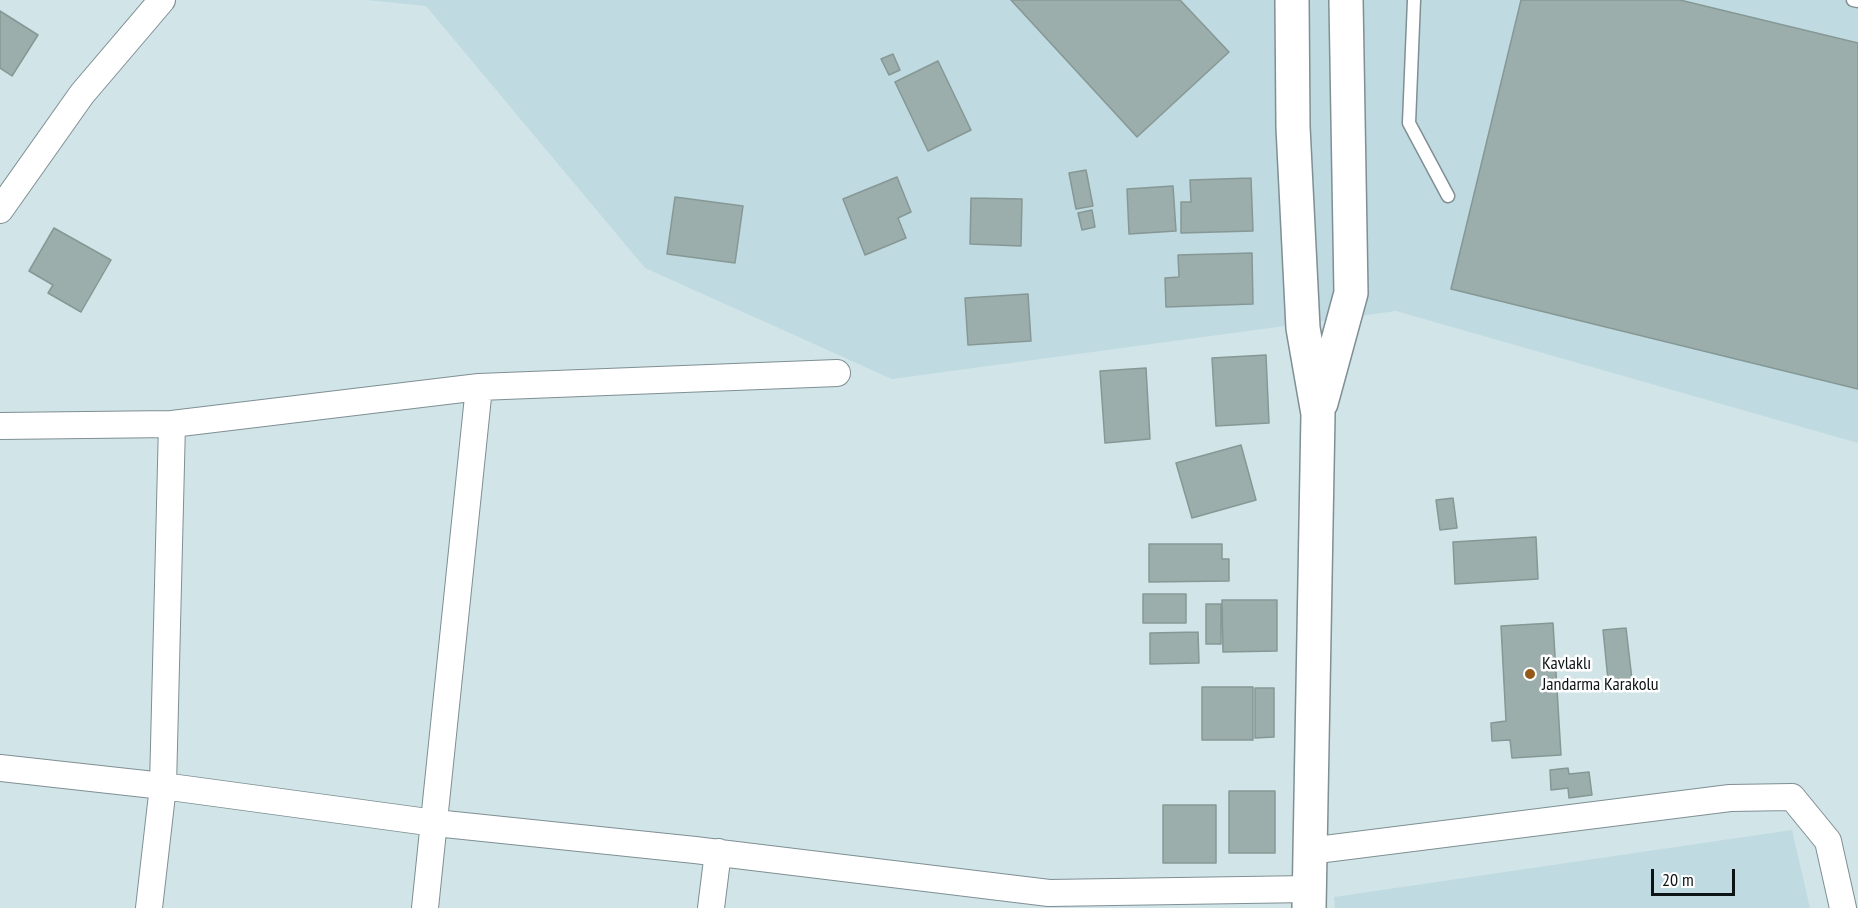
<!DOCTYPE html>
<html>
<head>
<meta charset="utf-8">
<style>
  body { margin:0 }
  #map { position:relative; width:1858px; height:908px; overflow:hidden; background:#d1e4e8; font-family:"PT Sans Narrow",sans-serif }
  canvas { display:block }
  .scale { position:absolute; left:1651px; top:869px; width:84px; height:27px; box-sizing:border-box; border:3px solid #0d1415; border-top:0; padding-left:8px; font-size:18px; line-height:21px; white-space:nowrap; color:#0d1415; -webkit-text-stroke:4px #fff; paint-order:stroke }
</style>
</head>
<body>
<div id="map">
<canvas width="1858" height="908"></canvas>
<div class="scale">20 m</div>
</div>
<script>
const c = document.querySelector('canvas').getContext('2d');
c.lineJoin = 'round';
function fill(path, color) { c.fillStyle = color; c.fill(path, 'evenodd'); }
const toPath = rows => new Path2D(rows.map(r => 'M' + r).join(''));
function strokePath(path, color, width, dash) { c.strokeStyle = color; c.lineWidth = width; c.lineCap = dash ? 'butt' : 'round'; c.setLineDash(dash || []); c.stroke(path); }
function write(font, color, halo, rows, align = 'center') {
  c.font = font + ' "PT Sans Narrow",sans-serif'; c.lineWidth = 5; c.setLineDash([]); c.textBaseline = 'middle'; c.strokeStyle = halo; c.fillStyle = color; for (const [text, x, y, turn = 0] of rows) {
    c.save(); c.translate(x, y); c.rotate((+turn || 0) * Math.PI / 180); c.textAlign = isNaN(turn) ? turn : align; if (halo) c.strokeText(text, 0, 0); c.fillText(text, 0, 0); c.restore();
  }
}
fill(toPath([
  [367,0,1858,0,1858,443,1396,311,892,379,645,268,426,6],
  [1792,830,1810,908,1335,908,1334,897]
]), '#bfdae1');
const building = toPath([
  [1011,0,1180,0,1229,52,1137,137,1011,0],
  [1521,0,1680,0,1858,43,1858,389,1451,289,1521,0],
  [0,11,38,35,12,76,0,68,0,11],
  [893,54,900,70,889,75,881,59,893,54],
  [938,61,971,130,928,151,895,82,938,61],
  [1086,170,1093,206,1076,209,1069,173,1086,170],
  [897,177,911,212,898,218,906,238,865,255,843,199,897,177],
  [1251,178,1253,231,1181,233,1181,202,1191,202,1190,180,1251,178],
  [1173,186,1176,231,1129,234,1127,189,1173,186],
  [675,197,743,206,735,263,667,254,675,197],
  [971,198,1022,199,1021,246,970,244,971,198],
  [1092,210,1095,227,1082,230,1078,213,1092,210],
  [54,228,111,260,81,312,48,293,53,285,29,271,54,228],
  [1252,253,1253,304,1166,307,1165,278,1179,277,1178,255,1252,253],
  [1028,294,1031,341,968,345,965,298,1028,294],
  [1266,355,1269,423,1216,426,1212,358,1266,355],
  [1146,368,1150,439,1105,443,1100,371,1146,368],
  [1241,445,1256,500,1192,518,1176,463,1241,445],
  [1453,498,1457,528,1440,530,1436,500,1453,498],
  [1536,537,1538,579,1455,584,1453,542,1536,537],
  [1149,544,1222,544,1222,559,1229,559,1229,581,1149,582,1149,544],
  [1143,594,1186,594,1186,623,1143,623,1143,594],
  [1222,600,1277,600,1277,651,1223,652,1222,600],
  [1206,604,1221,604,1221,644,1206,644,1206,604],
  [1553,623,1561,755,1512,758,1510,740,1492,741,1491,723,1506,721,1501,626,1553,623],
  [1626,628,1633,688,1609,690,1603,630,1626,628],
  [1198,632,1199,663,1150,664,1150,633,1198,632],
  [1202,687,1253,687,1253,740,1202,740,1202,687],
  [1255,688,1274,688,1274,737,1255,738,1255,688],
  [1568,768,1569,774,1589,772,1592,795,1569,798,1568,788,1551,790,1550,770,1568,768],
  [1229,791,1275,791,1275,853,1229,853,1229,791],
  [1163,805,1216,805,1216,863,1163,863,1163,805]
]);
fill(building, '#9caeab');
strokePath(building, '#869895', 1.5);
const lane = toPath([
  [1414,0,1409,123,1448,196],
  [1853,0,1858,1]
]);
const street = toPath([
  [0,210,82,94,162,0],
  [0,426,172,424,479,387,837,373],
  [0,768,163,786,435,823,695,850,1049,893,1309,889],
  [1309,851,1730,798,1792,797,1828,841,1843,908],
  [149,908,163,786,172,424],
  [425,908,479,387],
  [711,908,718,852]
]);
const secondary = toPath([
  [1292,0,1293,127,1303,328,1318,414,1309,908],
  [1321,403,1351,293,1346,0]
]);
strokePath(lane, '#7f8f94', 15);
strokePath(street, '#7f8f94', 28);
strokePath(secondary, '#7f8f94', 36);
strokePath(lane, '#fff', 12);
strokePath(street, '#fff', 26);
strokePath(secondary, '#fff', 33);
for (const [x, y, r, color] of [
  [1530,674,6,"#945919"]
]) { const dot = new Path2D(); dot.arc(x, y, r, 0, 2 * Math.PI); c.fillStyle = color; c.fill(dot); strokePath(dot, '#fff', 2); }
write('18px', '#0d1415', '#fff', [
  ["Kavlaklı",1542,664],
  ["Jandarma Karakolu",1542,685]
], 'left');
</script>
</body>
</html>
